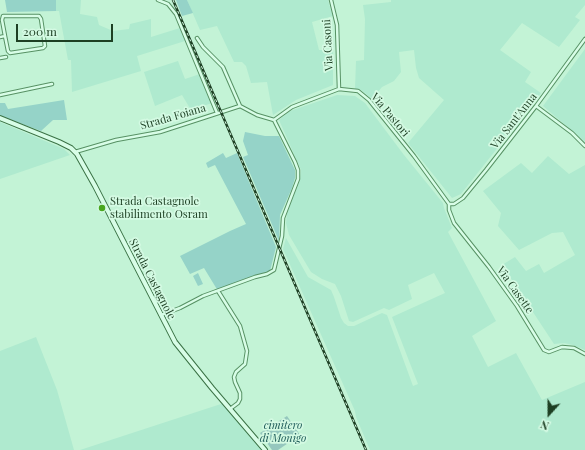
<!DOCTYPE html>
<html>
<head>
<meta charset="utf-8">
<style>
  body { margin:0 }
  #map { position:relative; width:585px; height:450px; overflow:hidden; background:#c3f3d6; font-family:"Playfair Display",serif }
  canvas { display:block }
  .north { position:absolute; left:529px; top:394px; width:40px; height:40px; -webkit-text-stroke:3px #d4fae3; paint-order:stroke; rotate:201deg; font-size:11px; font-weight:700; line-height:16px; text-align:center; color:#1d3f23 }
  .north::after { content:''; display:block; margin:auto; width:14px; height:18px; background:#1d3f23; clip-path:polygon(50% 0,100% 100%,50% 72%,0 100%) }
  .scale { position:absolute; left:16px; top:24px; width:97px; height:18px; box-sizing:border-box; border:2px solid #1d3f23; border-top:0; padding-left:5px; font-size:12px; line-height:14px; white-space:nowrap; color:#1d3f23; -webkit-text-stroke:3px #d4fae3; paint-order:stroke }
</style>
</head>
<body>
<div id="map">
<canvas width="585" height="450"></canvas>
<div class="north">N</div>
<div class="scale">200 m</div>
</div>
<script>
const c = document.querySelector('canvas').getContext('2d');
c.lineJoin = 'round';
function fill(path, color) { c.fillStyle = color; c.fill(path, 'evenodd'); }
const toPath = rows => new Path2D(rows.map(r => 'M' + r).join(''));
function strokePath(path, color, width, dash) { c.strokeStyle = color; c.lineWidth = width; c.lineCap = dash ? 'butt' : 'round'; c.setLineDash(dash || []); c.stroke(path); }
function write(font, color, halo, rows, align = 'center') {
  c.font = font + ' "Playfair Display",serif'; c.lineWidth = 3.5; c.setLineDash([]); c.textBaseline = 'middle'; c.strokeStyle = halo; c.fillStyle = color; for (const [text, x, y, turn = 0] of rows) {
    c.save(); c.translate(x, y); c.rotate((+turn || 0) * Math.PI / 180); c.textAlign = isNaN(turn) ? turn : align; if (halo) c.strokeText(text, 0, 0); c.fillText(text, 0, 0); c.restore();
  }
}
fill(toPath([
  [56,0,81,0,80,14,97,17,99,25,113,31,129,29,130,24,151,19,151,37,180,28,185,41,137,56,141,71,72,92,71,60,68,60,59,11,56,11],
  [187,0,328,0,333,16,312,22,319,50,333,50,333,85,296,100,273,115,267,82,251,83,246,66,242,62,234,62,217,26,200,30],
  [391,0,585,0,585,5,575,17,580,20,559,47,522,23,500,50,531,72,525,82,541,93,461,194,452,198,408,143,444,100,419,78,416,68,414,50,399,52,401,72,394,81,382,87,372,99,361,90,355,89,356,61,364,60,365,19,363,5,391,2],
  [585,49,585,142,543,106],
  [178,61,185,79,200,74,212,103,191,110,182,95,155,106,144,72],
  [337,95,355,96,365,103,404,155,443,203,444,208,452,228,448,232,496,321,472,336,488,367,516,353,542,400,585,382,585,450,370,450,356,417,355,411,283,249,286,238,308,277,331,290,334,297,341,318,344,323,348,326,354,326,382,313,387,315,413,386,418,384,392,317,445,293,434,273,408,285,412,299,389,310,384,308,353,322,349,321,341,296,335,284,322,279,311,272,289,235,286,223,287,213,300,179,301,170,279,120,290,111],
  [0,122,64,149,70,155,0,179],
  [548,156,569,174,585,165,585,350,573,345,564,343,554,344,502,265,515,257,526,271,539,264,544,273,575,255,563,232,552,233,519,250,498,226,501,213,483,191,521,163,532,173],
  [36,337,57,390,74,450,0,450,0,351],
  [224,403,263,450,80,450]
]), '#afeacf');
fill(toPath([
  [5,0,56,0,56,11,7,12],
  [176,0,187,0,193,13,182,16],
  [64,100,67,120,53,120,41,131,0,116,0,103,5,103,8,109],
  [245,132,265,136,279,136,295,170,295,178,292,188,280,215,279,241,243,157,248,155,243,141],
  [223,153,226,158,237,153,276,247,270,271,218,291,204,268,190,274,180,256,230,231,246,224,215,165,208,168,206,163],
  [198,273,203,284,198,286,193,276]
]), '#95d3c8');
fill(toPath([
  [287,416,300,435,278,450,272,450,260,433]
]), '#95c7be');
const minor = toPath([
  [158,0,168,4,176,14,217,113],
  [331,0,337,25,339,89],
  [0,37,5,36,8,51,10,53,43,48,45,46,41,19,39,16,3,16,2,20,5,36],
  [197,38,203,47,223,67,240,106],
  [0,58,6,57],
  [0,95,52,84],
  [536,106,572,133,585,146],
  [274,120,292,107,339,89,358,91,369,100,414,156,449,204],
  [75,152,116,140,160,132,240,106,257,115,274,120],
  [449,204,449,210,454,223,489,267,517,306,544,350,549,352,562,347,574,348,585,354],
  [449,204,454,204,463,198,486,170,536,106,585,39],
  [218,291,240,326,247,351,245,364,236,372,234,377,235,382,240,393,240,399,238,403,230,409],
  [161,315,180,308,203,296,255,277,267,274,274,270,282,236,283,218,298,179,298,170,295,162,274,120]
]);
const secondary = toPath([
  [0,118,59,142,71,148,77,154,95,186,175,342,212,388,265,450]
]);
strokePath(minor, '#579164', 4.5);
strokePath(secondary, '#3a7245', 6);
strokePath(minor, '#d8fde7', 2.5);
strokePath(secondary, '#d8fde7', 4);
const rail = toPath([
  [173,0,366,450]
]);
strokePath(rail, '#1d3f23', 2.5);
strokePath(rail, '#d4fae3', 1, [3]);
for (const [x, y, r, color] of [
  [102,208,4,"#49a71f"]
]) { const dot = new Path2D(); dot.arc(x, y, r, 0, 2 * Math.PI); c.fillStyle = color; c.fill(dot); strokePath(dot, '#d4fae3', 1.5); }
write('11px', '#1d3f23', '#d4fae3', [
  ["Via Casoni",328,45,-93],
  ["Via Pastori",390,115,50],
  ["Strada Foiana",173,117,-16],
  ["Via Sant'Anna",514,121,-52],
  ["Strada Castagnole",152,279,63],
  ["Via Casette",515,290,55]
]);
write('11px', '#1d3f23', '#d4fae3', [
  ["Strada Castagnole",110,202],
  ["stabilimento Osram",110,215]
], 'left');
write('italic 11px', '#215e5b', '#d4fae3', [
  ["cimitero",283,426],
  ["di Monigo",283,439]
]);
</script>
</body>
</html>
